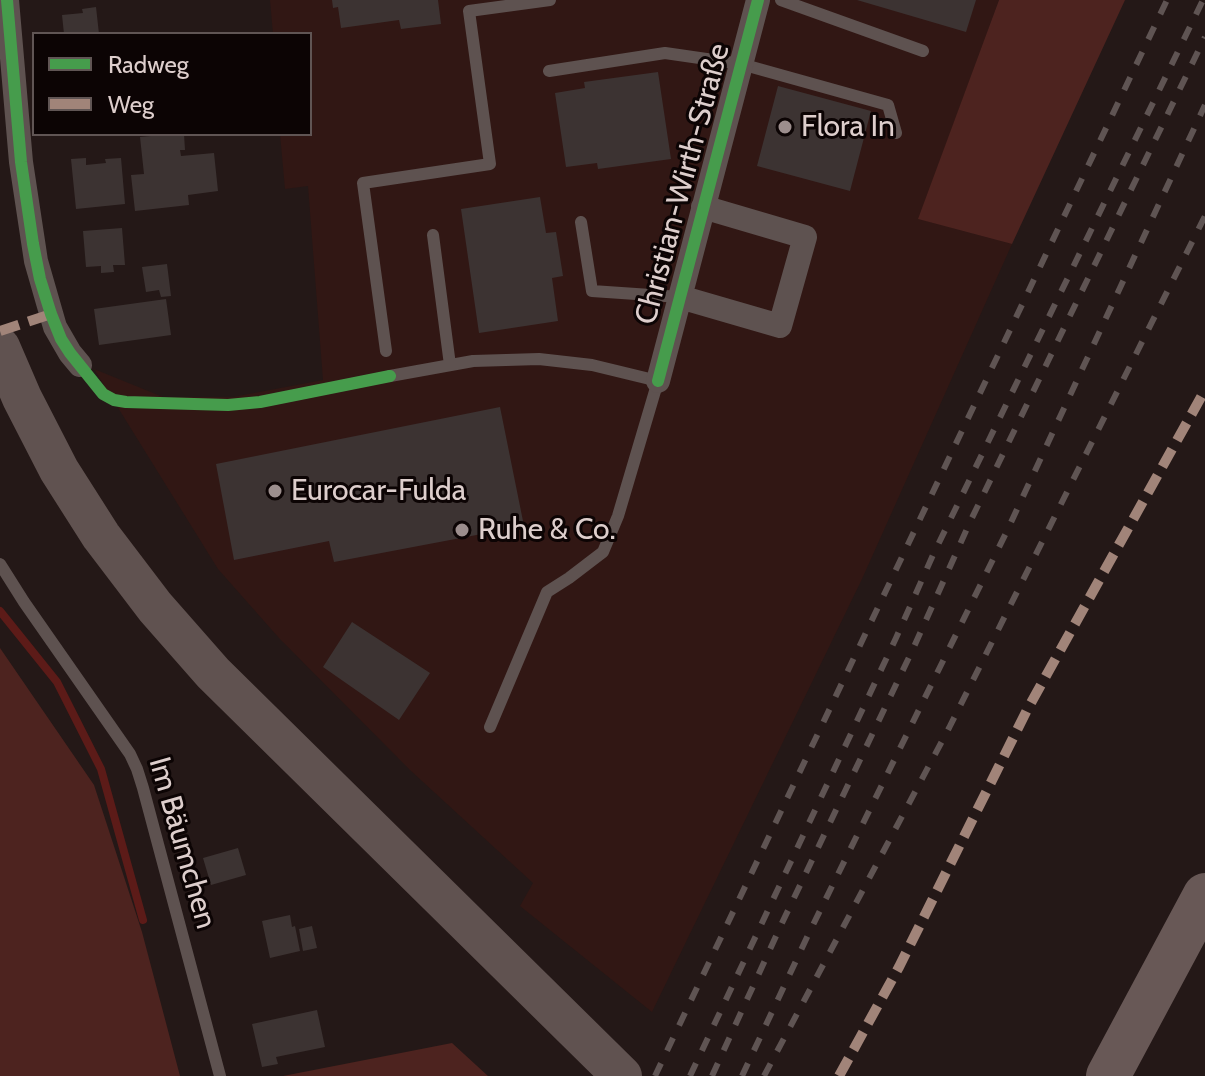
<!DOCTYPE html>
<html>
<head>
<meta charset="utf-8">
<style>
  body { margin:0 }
  #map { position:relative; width:1205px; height:1076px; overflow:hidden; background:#241817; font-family:Cabin,sans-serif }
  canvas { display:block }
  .legend { position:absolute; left:32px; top:32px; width:280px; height:104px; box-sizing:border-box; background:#0c0404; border:2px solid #605554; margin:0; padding:10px 14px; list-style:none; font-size:24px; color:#ddcecc }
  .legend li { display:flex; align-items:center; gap:16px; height:40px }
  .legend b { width:40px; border:2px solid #605554 }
</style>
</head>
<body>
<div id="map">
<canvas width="1205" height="1076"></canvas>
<ul class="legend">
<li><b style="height:10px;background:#469c4c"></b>Radweg</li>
<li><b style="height:10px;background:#a18479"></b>Weg</li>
</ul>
</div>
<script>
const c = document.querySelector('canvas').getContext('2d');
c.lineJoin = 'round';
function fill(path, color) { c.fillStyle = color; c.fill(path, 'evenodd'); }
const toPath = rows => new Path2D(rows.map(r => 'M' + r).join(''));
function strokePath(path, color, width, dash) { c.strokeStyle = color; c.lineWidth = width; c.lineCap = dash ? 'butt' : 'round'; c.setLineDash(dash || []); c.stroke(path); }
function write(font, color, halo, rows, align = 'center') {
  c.font = font + ' Cabin,sans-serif'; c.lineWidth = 6; c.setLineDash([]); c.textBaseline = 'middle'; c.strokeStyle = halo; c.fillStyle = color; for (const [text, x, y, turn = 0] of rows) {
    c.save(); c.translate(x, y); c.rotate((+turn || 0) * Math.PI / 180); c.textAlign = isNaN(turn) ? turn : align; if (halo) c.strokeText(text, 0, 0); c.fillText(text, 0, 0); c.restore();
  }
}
fill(toPath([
  [270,0,999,0,919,219,1012,244,862,579,652,1012,520,906,533,883,410,770,279,638,218,569,94,369,163,397,233,397,323,380,308,186,285,189,280,134,310,134,310,34,273,34]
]), '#311714');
fill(toPath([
  [999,0,1125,0,1012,244,918,219],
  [0,648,94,785,142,932,180,1076,0,1076],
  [452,1043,488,1076,283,1076]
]), '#4d231f');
strokePath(toPath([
  [0,611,57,682,101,769,143,920]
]), '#5c1b18', 8);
fill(toPath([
  [332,0,438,0,441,24,401,29,399,20,341,28,338,7,333,8],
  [857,0,976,0,966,32],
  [96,7,99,34,64,34,62,15,83,13,82,9],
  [658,72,671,159,598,169,597,163,566,167,555,93,585,88,584,82],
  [778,86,871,111,850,191,757,166],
  [172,134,184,134,185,150,180,150,181,156,214,153,218,191,188,195,189,205,135,211,131,175,144,174,140,137],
  [86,158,86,165,106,163,105,159,121,158,125,204,76,209,71,159],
  [540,197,546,233,556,232,563,276,552,278,558,321,479,333,461,209],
  [122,228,125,265,113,265,114,272,101,273,101,266,86,267,83,231],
  [167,264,171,296,161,297,159,290,146,292,142,267],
  [166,299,171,335,99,345,94,309],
  [500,407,524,526,334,562,329,541,234,560,216,464],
  [352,622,430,673,399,720,323,667],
  [238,848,246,875,211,885,203,858],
  [290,915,292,927,295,926,300,951,270,958,262,921],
  [312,926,317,948,303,951,299,929],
  [317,1010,325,1047,276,1057,278,1064,262,1067,252,1024]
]), '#3c3332');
strokePath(toPath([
  [781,0,923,51],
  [549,71,665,53,741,64,888,105,896,133],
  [581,222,592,291,680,297],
  [433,235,450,365],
  [386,351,363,183,490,164,469,11,550,0],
  [390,376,473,361,539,359,592,365,658,381,618,516,603,552,569,578,547,592,490,727],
  [0,564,24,602,130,754,137,769,143,788,220,1076]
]), '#5e5250', 12);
strokePath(toPath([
  [7,0,21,162,36,261,55,327,70,353,80,365],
  [680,297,780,326,805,237,703,207],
  [658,381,758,0]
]), '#5e5250', 24);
strokePath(toPath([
  [0,347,22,398,59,470,101,536,155,607,213,673,622,1076]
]), '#605250', 40);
strokePath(toPath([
  [1108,1076,1205,895]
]), '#685856', 44);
strokePath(toPath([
  [655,1076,1167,0],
  [690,1076,896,638,933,555,1203,0],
  [712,1076,782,923,913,649,970,522,1205,37],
  [742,1076,809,933,1006,533,1205,105],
  [764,1076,949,728,1205,216]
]), '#5f5453', 6, [14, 14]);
strokePath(toPath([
  [0,331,51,314],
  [839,1076,899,967,1027,710,1205,390]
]), '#a18479', 10, [20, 10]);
strokePath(toPath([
  [7,0,21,162,33,244,40,279,51,314,61,339,70,353,103,394,114,400,126,402,228,405,260,402,390,376],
  [658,381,758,0]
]), '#469c4c', 12);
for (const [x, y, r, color] of [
  [785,127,8,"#9c8e8d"],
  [275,491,8,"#9c8e8d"],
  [462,530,8,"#9c8e8d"]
]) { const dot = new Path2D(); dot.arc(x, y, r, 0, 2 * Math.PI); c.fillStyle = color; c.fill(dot); strokePath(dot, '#0c0404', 3); }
write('30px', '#ddcecc', '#0c0404', [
  ["Flora In",801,127],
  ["Eurocar-Fulda",291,491],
  ["Ruhe & Co.",478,530]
], 'left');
write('30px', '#ddcecc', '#0c0404', [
  ["Christian-Wirth-Straße",683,184,-75],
  ["Im Bäumchen",182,843,74]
]);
</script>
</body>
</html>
